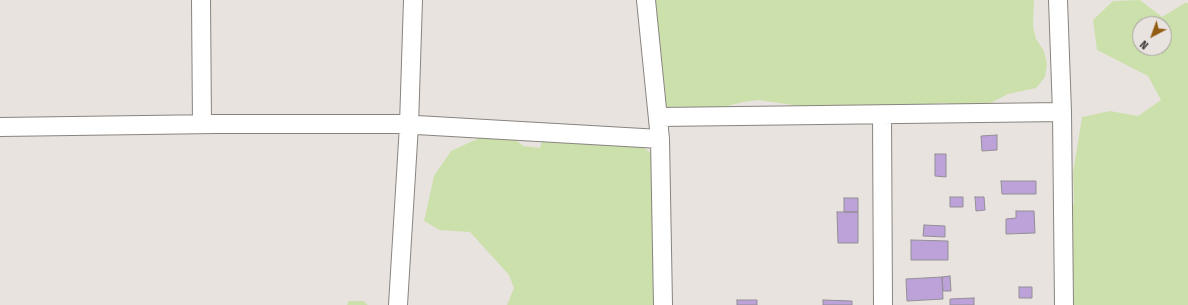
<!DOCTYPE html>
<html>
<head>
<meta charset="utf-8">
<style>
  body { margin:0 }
  #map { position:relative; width:1188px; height:305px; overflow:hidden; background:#e9e3df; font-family:"Fira Sans Condensed",sans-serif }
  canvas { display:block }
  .north { position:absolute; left:1132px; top:16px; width:40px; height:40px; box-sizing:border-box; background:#e9e3df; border:1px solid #a5a09d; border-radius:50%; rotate:221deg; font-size:11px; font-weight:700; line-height:16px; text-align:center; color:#3e3c3a }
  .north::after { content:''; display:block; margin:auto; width:14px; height:18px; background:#925c13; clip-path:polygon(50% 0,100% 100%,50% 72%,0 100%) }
</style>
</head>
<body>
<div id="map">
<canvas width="1188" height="305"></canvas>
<div class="north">N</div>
</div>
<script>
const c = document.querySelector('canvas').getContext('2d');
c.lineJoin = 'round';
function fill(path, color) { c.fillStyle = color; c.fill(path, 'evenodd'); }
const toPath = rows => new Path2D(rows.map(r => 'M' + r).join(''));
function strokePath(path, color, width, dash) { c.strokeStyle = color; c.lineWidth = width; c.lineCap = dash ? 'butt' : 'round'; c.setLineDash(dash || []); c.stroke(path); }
fill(toPath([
  [653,0,1034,0,1033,26,1036,39,1044,51,1047,64,1045,77,1036,88,1008,94,983,107,941,103,913,107,899,104,856,114,758,100,743,102,716,109,687,107,673,109,660,106],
  [1140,0,1162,17,1185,3,1188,3,1188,305,1072,305,1074,284,1065,229,1074,202,1073,173,1082,117,1110,111,1138,116,1161,100,1148,76,1097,50,1093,20,1113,1],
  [1140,24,1164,24,1164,48,1140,48],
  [503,129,523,146,540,148,544,135,640,144,654,156,661,305,507,305,514,288,509,275,470,232,440,230,424,221,434,176,451,151,490,133],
  [349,301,363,301,368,305,347,305]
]), '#cce0ac');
const building = toPath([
  [997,135,997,150,982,151,981,136,997,135],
  [935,154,946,154,946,177,935,176,935,154],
  [1001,181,1036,181,1036,194,1002,194,1001,181],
  [950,197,963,197,963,207,950,207,950,197],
  [975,197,984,197,985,210,976,211,975,197],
  [844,198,858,198,858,212,844,212,844,198],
  [1016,211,1034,211,1035,233,1006,234,1006,219,1016,218,1016,211],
  [837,212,858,212,858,243,838,243,837,212],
  [924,225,945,226,945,237,923,236,924,225],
  [911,240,948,241,948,260,911,260,911,240],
  [950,276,951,291,943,291,942,277,950,276],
  [942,277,943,299,907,301,906,279,942,277],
  [1019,287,1032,287,1032,298,1019,298,1019,287],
  [974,298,974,305,950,305,950,299,974,298],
  [737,300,757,300,757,305,737,305,737,300],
  [823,300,852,301,852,305,823,305,823,300]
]);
fill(building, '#bca2d8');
strokePath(building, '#928f95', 1);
const minor = toPath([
  [201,0,202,124],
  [646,0,660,139,663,305],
  [1058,0,1062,112,1064,305],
  [882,114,883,305],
  [659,117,1062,112],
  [0,127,216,124,399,124,660,139],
  [398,305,409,125,413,0]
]);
strokePath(minor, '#89847f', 20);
strokePath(minor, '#fff', 18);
</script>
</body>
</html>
